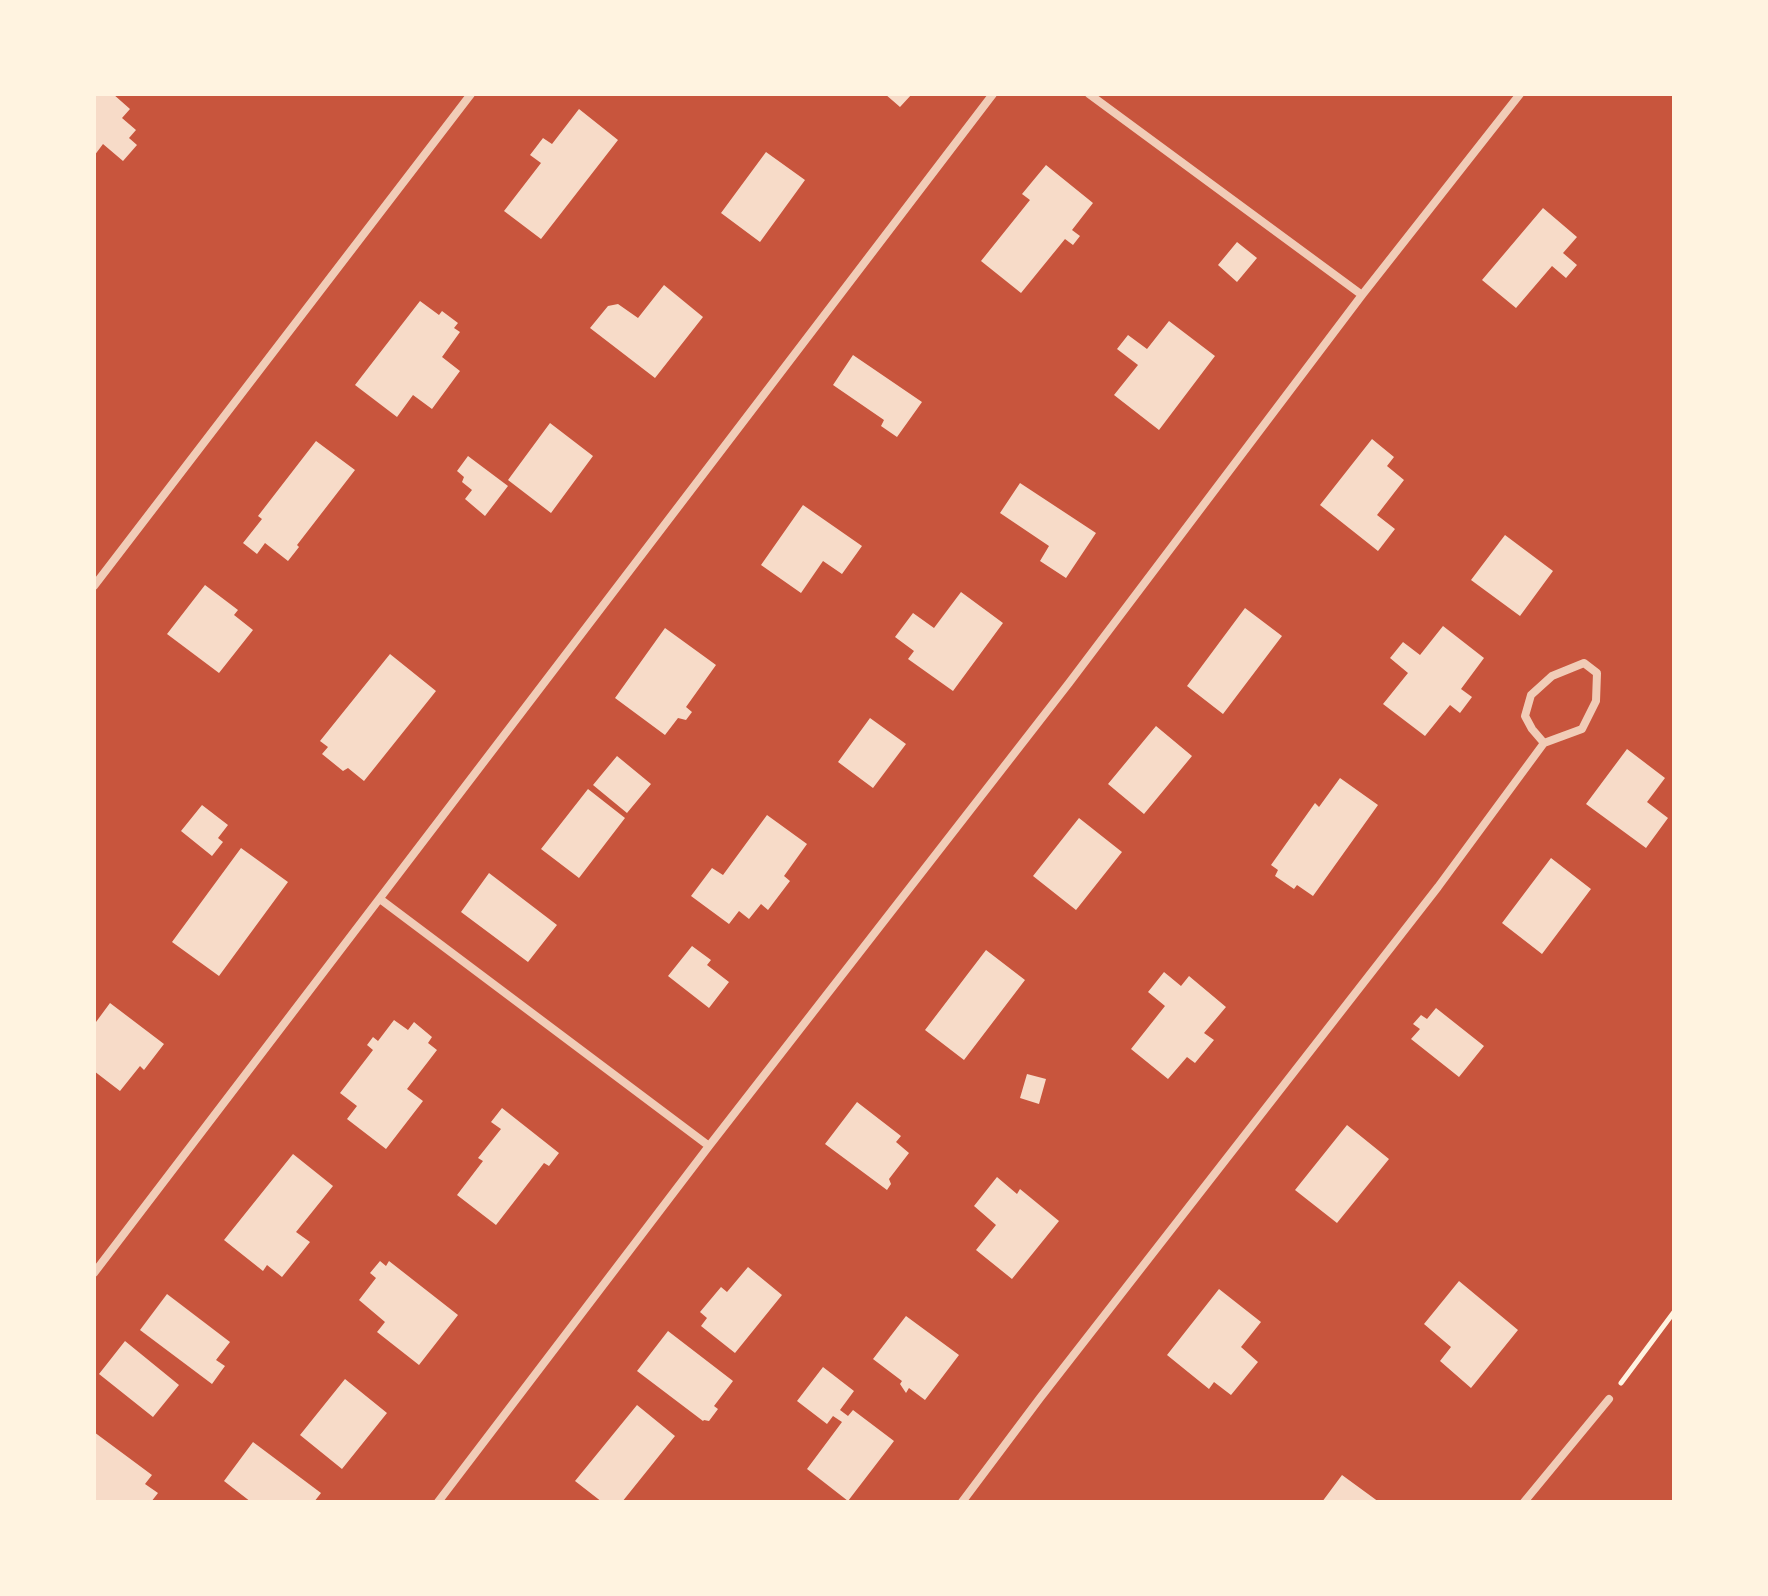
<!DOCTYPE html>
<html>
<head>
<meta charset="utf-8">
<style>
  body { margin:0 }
  #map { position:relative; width:1768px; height:1596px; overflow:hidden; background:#c8553d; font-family:"Alegreya Sans",sans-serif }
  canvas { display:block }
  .frame { position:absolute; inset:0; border:96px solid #fff3e0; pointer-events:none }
</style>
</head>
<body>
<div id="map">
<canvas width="1768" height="1596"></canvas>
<div class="frame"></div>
</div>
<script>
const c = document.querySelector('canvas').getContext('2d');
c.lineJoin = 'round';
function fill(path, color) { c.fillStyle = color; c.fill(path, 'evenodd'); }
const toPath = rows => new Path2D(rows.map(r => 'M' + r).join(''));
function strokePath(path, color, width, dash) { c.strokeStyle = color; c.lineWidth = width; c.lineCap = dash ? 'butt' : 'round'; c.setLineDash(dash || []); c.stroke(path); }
fill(toPath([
  [94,94,113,94,130,109,122,118,136,130,129,138,137,145,123,161,103,144,94,156],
  [885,94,912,94,900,107],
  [579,109,618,140,541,239,504,211,541,163,530,155,543,138,552,144],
  [766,152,805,180,760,242,721,213],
  [1046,165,1093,203,1072,230,1080,236,1073,245,1065,239,1021,293,981,261,1030,200,1022,194],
  [1543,208,1577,237,1563,253,1577,265,1566,278,1552,266,1516,308,1482,280],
  [1237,242,1257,258,1237,282,1218,265],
  [664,285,703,317,655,378,590,328,608,306,618,304,638,318],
  [420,301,439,315,442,311,458,323,454,328,460,332,442,357,460,371,432,409,413,395,397,417,355,385],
  [1169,321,1215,356,1159,430,1114,395,1138,365,1117,349,1128,335,1147,349],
  [853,355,922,402,897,437,881,426,884,420,833,385],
  [550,423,593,456,551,513,508,480],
  [1372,439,1394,457,1387,466,1404,480,1377,515,1395,529,1378,551,1320,505],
  [316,441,355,470,297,545,299,547,288,561,265,543,257,554,243,543,262,519,258,516],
  [468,456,508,486,485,516,465,499,472,490,462,482,464,477,457,471],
  [1020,483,1096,533,1066,578,1040,561,1049,546,1000,513],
  [803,505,862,546,842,574,823,561,801,593,761,565],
  [1505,535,1553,571,1520,616,1471,580],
  [205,585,238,610,234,615,253,630,219,673,167,634],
  [961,592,1003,623,953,691,908,659,914,651,895,637,913,613,934,628],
  [1245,608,1282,636,1223,714,1187,686],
  [1443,626,1484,658,1461,689,1472,697,1460,713,1450,705,1425,736,1383,704,1408,673,1390,658,1403,642,1420,655],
  [665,628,716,665,686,707,692,712,686,720,678,718,665,735,615,698],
  [390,654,436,691,364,781,348,768,343,771,322,754,328,747,320,741],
  [870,718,906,744,873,788,838,762],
  [1156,726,1192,756,1144,814,1108,784],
  [1627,749,1665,778,1647,802,1668,818,1646,848,1586,804],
  [617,756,651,784,627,813,593,785],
  [1340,778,1378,805,1313,896,1297,885,1294,889,1275,876,1278,870,1271,865,1315,803,1319,807],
  [588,789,625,818,579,878,541,849],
  [202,805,228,825,218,838,223,842,212,856,181,831],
  [767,815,807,844,784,876,790,881,768,910,761,904,749,919,739,911,729,924,691,896,712,868,723,875],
  [1079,818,1122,852,1076,910,1033,876],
  [241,848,288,882,219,976,172,942],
  [1551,858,1591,889,1542,954,1502,923],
  [489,873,557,925,528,962,461,912],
  [692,946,711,960,707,965,729,982,709,1008,668,976],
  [986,950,1025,980,964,1060,925,1030],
  [1164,972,1181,986,1189,976,1226,1007,1204,1033,1214,1040,1195,1063,1187,1057,1168,1079,1131,1049,1165,1006,1148,992],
  [110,1003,164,1044,144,1070,140,1066,120,1091,94,1071,94,1021,96,1022],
  [1436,1008,1484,1046,1459,1077,1411,1039,1420,1029,1413,1024,1421,1015,1427,1019],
  [394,1020,408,1030,414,1022,432,1037,428,1043,437,1050,407,1089,423,1101,386,1149,347,1119,357,1106,340,1093,373,1050,367,1045,373,1037,378,1041],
  [1027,1074,1046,1079,1039,1104,1020,1098],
  [857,1102,901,1136,896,1142,909,1153,889,1179,891,1184,887,1190,825,1144],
  [502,1108,559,1153,549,1166,544,1163,496,1225,457,1195,483,1161,478,1158,501,1129,491,1122],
  [1347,1125,1389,1159,1337,1223,1295,1190],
  [293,1154,333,1186,296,1232,310,1242,282,1277,267,1265,263,1271,224,1240],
  [997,1177,1017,1194,1020,1189,1059,1221,1012,1279,976,1250,996,1225,974,1206],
  [380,1261,386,1266,389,1261,458,1315,419,1365,377,1332,385,1322,359,1300,376,1278,370,1273],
  [748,1267,782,1295,735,1353,701,1326,707,1318,700,1312,721,1287,727,1292],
  [1459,1281,1518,1330,1471,1388,1440,1361,1451,1347,1424,1324],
  [1219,1289,1261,1322,1241,1347,1258,1362,1231,1395,1214,1382,1209,1389,1167,1355],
  [167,1294,230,1342,216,1360,225,1366,212,1384,140,1330],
  [906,1316,959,1355,925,1400,909,1388,906,1393,900,1384,902,1381,873,1359],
  [668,1331,733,1381,714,1406,718,1409,709,1421,704,1420,703,1421,637,1371],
  [125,1341,179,1385,153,1417,99,1374],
  [823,1367,854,1391,840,1410,848,1416,853,1410,894,1441,848,1501,807,1469,842,1422,833,1416,827,1424,797,1401],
  [345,1379,387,1413,342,1469,300,1435],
  [637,1405,675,1436,622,1502,602,1502,575,1481],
  [94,1432,152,1475,145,1484,158,1493,151,1502,98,1502,94,1499],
  [253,1442,321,1493,314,1502,251,1502,224,1481],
  [1342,1475,1379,1502,1322,1502]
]), '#f7dbc8');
strokePath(toPath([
  [1621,1383,1674,1312]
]), '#fff3e0', 5);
strokePath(toPath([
  [1089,94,1362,295],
  [94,586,471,94],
  [380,899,709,1146],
  [94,1273,993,94],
  [438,1502,709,1146,1069,683,1362,295,1520,94],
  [962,1502,1040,1398,1438,887,1544,743,1582,729,1596,701,1597,673,1584,663,1552,676,1531,695,1525,716,1532,729,1544,743],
  [1524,1502,1609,1399]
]), '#f1ccb7', 8);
</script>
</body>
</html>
